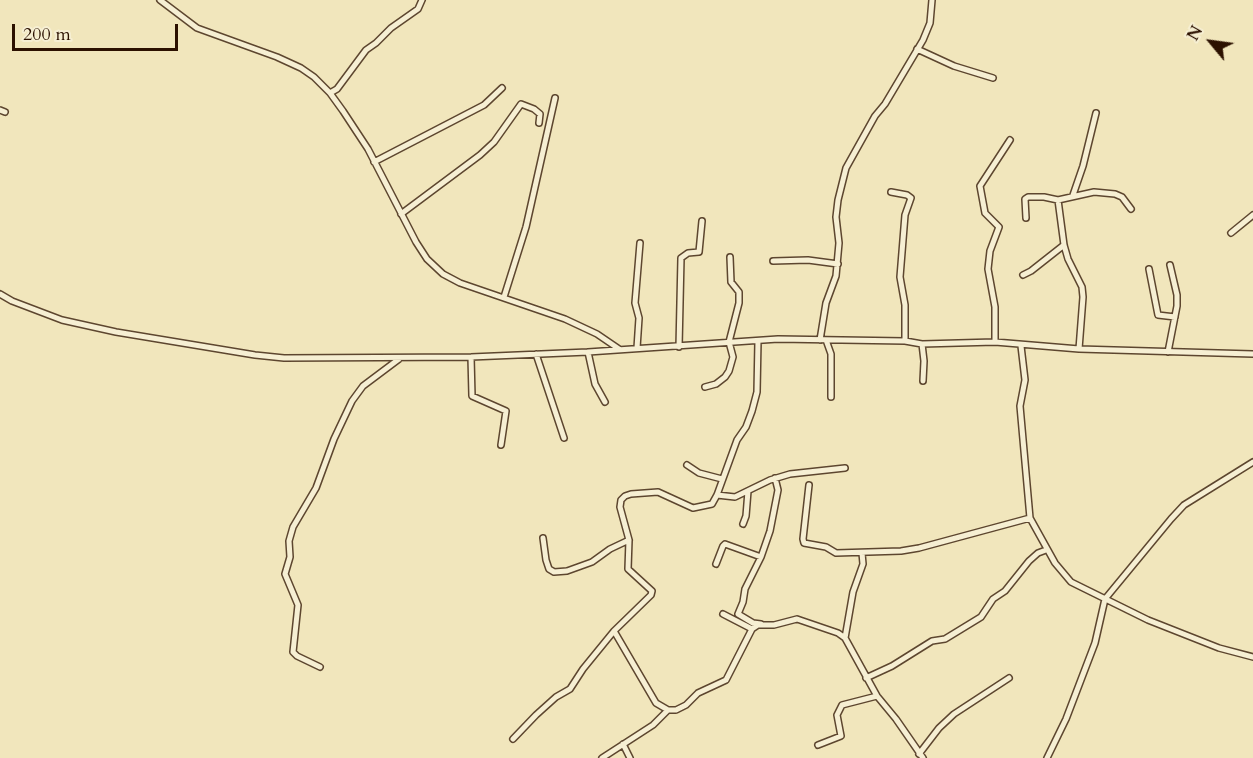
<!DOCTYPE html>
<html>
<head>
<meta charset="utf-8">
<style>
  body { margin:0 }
  #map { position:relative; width:1253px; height:758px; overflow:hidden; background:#f1e6bc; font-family:Cardo,serif }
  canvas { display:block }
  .north { position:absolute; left:1181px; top:12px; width:60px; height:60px; -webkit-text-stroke:4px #f6efd3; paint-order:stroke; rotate:299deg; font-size:16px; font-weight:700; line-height:24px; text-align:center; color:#2c1100 }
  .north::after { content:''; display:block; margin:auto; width:21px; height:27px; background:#2c1100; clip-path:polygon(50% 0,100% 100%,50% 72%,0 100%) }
  .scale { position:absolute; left:12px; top:24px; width:166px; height:27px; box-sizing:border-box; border:3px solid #2c1100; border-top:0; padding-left:8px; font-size:18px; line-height:21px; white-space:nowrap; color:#2c1100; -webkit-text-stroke:4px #f6efd3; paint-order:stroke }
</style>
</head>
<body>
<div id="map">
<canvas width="1253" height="758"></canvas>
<div class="north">N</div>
<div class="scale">200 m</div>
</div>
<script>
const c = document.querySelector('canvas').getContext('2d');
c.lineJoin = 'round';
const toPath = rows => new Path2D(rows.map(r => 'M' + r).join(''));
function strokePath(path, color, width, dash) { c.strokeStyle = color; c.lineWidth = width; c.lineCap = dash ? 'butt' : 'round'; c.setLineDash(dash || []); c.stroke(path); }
const street = toPath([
  [160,0,197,28,277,57,301,68,314,77,330,93,343,111,368,149,416,242,427,259,443,274,460,283,565,319,597,334,619,349],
  [917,49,954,66,993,78],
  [330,93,337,89,366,50,376,43,391,28,418,9,422,0],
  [0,110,5,112],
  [374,162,484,105,502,88],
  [891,192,907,195,911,198,905,215,900,277,905,305,905,341],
  [1073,195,1083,166,1096,113],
  [1058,200,1094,192,1115,194,1122,197,1131,209],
  [401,214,480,155,494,142,521,104,534,109,540,114,539,123],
  [1026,218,1025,199,1028,197,1044,197,1058,200,1064,245,1068,259,1082,287,1083,297,1079,349],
  [1231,233,1253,215],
  [773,261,808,260,838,264],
  [1149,269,1158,315,1175,317],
  [1023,275,1031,271,1064,245],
  [0,294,12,301,62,320,116,332,255,355,284,358,471,357,588,352,778,339,905,341,922,344,995,342,1079,349,1253,354],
  [504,297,526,227,555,98],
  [820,340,826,303,836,276,839,243,836,217,838,200,846,168,875,116,885,104,923,40,930,23,932,0],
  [826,340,831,354,831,397],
  [758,341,757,392,752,411,746,427,737,440,717,495,712,504,693,508,658,492,631,494,625,496,621,500,620,507,629,540,628,569,652,591,651,595,614,631,656,703,668,710,676,710,686,705,698,693,726,680,752,629,758,625,774,625,797,619,838,633,845,638,877,696,896,719,923,758],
  [995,342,995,307,988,269,990,251,999,227,985,213,980,186,1010,140],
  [922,344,924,361,923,381],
  [1021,346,1025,380,1020,406,1030,518,1055,563,1071,582,1148,620,1219,648,1253,657],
  [679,347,681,258,688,253,699,252,702,221],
  [637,348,639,318,635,303,640,243],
  [588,352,595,384,605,402],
  [1168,352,1177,306,1177,295,1170,265],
  [536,354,564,438],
  [471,357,472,396,506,411,501,445],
  [705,387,716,384,725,377,729,371,733,357,729,342,739,303,739,292,731,282,730,257],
  [687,465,699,473,722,479],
  [809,485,803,539,804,543,826,547,836,553,901,551,919,548,1030,518],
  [717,495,735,497,770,480,790,474,845,468],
  [743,524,746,516,748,491],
  [543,538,546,560,549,569,554,572,567,571,592,562,610,549,629,540],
  [716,564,723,546,725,544,761,557],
  [723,614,752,629],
  [761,624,753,623,738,614,743,602,745,589,761,557,770,531,778,490,775,478],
  [845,638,853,592,863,564,862,553],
  [320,667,297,656,293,652,298,605,285,574,290,557,289,541,293,527,316,488,334,439,352,401,363,386,399,359],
  [866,678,892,666,932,641,945,639,981,617,993,599,1005,591,1029,561,1038,553,1046,550],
  [513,739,536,715,556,697,570,689,583,669,614,631],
  [623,744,630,758],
  [818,745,841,736,837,715,842,705,877,696],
  [919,754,939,728,954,714,1009,678],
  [602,758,653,725,668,710],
  [1047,758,1066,719,1095,643,1105,599,1171,519,1184,505,1253,462]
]);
strokePath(street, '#5d462f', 8);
strokePath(street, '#f6efd3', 5);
</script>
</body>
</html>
